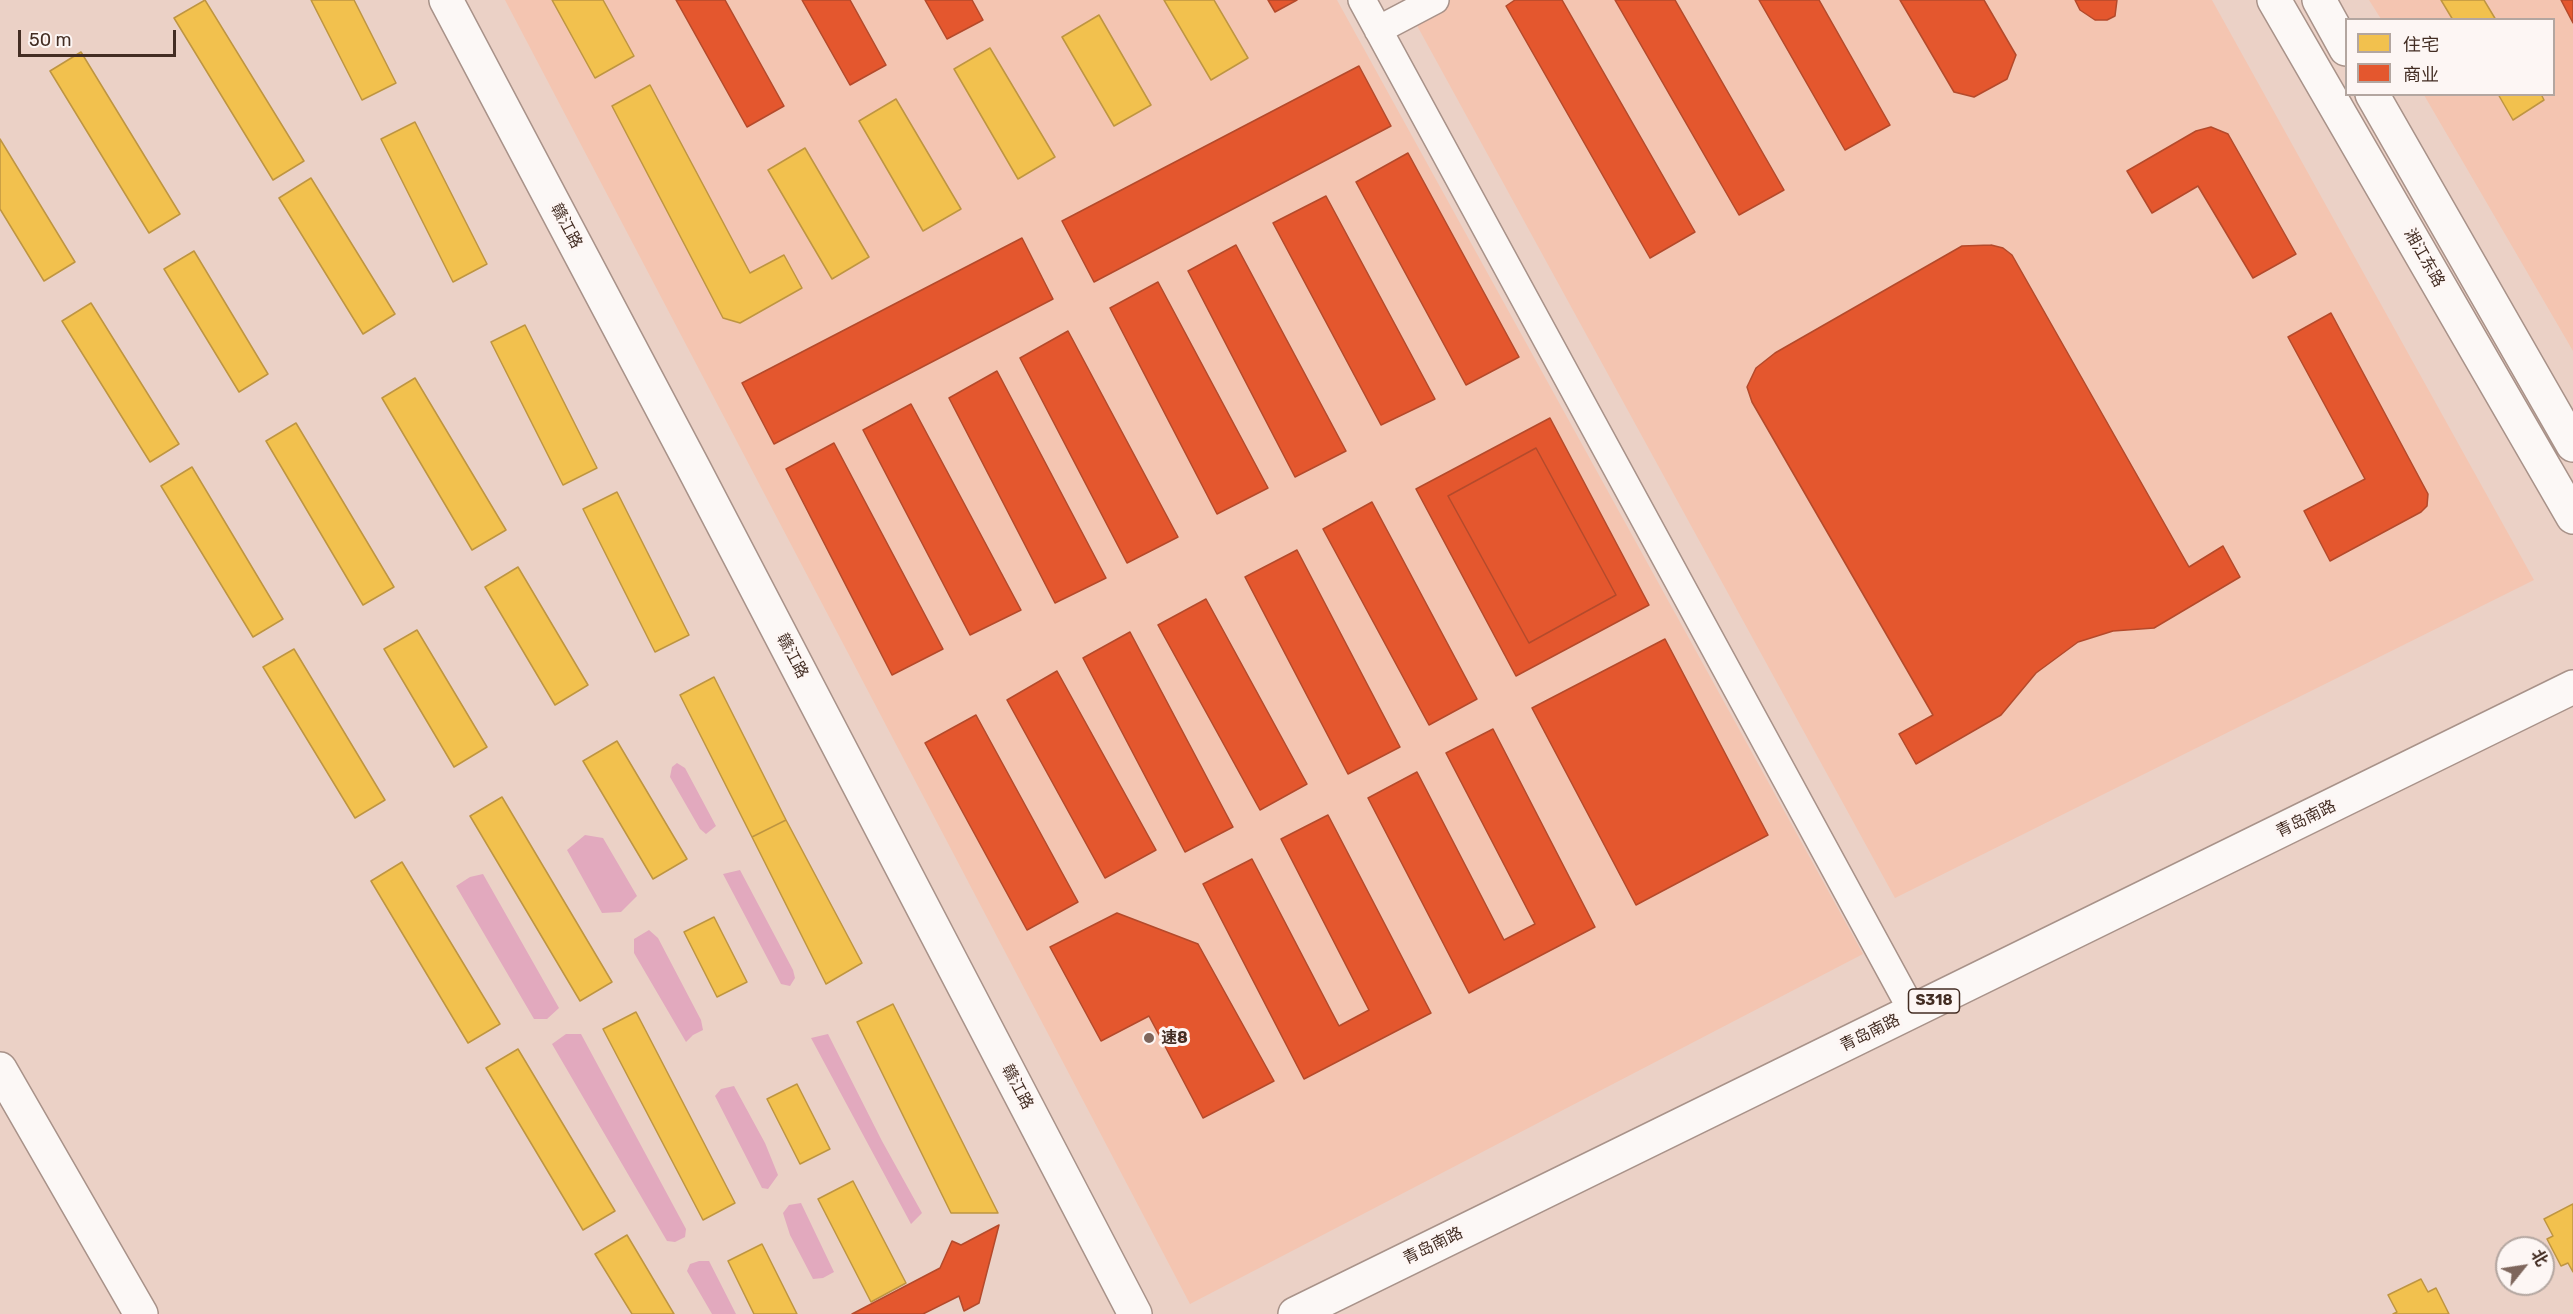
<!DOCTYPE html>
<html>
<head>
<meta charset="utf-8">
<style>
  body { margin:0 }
  #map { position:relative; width:2573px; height:1314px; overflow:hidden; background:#ebd1c6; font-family:Rubik,"Noto Sans SC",sans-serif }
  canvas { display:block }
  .legend { position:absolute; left:2345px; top:18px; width:210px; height:78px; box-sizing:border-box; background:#fdf6f4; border:2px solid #b3a6a0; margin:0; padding:8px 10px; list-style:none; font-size:18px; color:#432d23 }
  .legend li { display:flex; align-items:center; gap:12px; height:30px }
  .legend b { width:30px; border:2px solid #b3a6a0 }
  .north { position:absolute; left:2495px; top:1236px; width:60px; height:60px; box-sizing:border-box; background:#fdf6f4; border:2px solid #b3a6a0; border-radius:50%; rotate:60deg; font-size:16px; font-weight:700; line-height:24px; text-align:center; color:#432d23 }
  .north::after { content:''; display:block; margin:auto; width:21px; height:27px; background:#7e665c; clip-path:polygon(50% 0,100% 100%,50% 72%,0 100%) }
  .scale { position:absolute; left:18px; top:30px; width:158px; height:27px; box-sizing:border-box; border:3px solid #432d23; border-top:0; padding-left:8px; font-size:18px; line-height:21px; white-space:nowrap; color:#432d23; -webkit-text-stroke:4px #fdf6f4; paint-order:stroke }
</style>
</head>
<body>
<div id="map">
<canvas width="2573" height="1314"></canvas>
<ul class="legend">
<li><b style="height:16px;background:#f2c14e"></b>住宅</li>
<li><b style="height:16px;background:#e4572e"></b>商业</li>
</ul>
<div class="north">北</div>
<div class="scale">50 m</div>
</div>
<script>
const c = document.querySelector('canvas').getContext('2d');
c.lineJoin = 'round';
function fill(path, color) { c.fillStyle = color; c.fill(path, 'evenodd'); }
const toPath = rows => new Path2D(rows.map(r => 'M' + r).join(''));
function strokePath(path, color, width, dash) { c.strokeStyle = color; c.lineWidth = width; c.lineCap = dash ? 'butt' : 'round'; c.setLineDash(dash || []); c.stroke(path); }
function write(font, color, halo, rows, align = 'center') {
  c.font = font + ' Rubik,"Noto Sans SC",sans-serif'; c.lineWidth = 6; c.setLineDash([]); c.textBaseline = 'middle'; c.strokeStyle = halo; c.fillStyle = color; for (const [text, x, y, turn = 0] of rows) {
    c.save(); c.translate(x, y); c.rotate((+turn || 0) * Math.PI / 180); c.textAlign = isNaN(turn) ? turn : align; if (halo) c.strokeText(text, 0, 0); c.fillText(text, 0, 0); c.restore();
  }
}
fill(toPath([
  [505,0,1337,0,1863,954,1190,1304],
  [1403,0,2212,0,2534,580,1895,898],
  [2369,0,2573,0,2573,351,2424,95,2554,94,2554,20,2381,19]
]), '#f4c5b1');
fill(toPath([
  [677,763,685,768,716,826,706,834,700,829,670,777,672,767],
  [585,835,603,838,637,896,621,912,602,913,567,850],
  [740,870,793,970,795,978,790,986,781,984,723,874],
  [483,874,559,1008,547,1019,534,1019,456,886,470,877],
  [649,930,658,938,701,1020,703,1030,693,1035,686,1042,634,953,634,939],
  [566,1034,581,1034,686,1229,685,1237,675,1242,667,1241,552,1044],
  [828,1034,882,1141,922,1213,911,1224,811,1038],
  [734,1086,765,1143,778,1175,768,1189,762,1188,715,1096,721,1089],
  [801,1203,834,1272,823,1278,813,1279,790,1235,783,1213,789,1205],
  [699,1261,709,1261,736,1314,712,1314,687,1271,690,1264]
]), '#e2a9be');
const homes = toPath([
  [205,0,304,161,273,180,174,18,205,0],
  [311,0,354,0,396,83,362,100,311,0],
  [552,0,603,0,634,56,595,78,552,0],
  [1164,0,1214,0,1248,58,1211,80,1164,0],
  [2441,0,2484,0,2496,20,2453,20,2441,0],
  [1099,15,1151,105,1114,126,1062,37,1099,15],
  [990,48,1055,157,1018,179,954,69,990,48],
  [81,52,180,214,149,233,50,71,81,52],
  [650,85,750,273,784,255,802,288,740,323,723,318,612,106,650,85],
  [2498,94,2541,94,2544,100,2513,120,2498,94],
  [896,99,961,209,923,231,859,121,896,99],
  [415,122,487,264,453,282,381,139,415,122],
  [0,139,75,262,44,281,0,209,0,139],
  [805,148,869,257,832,279,768,170,805,148],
  [311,178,395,314,363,334,279,198,311,178],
  [194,251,268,374,239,392,164,269,194,251],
  [91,303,179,444,150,462,62,321,91,303],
  [525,325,597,468,563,485,491,342,525,325],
  [415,378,506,530,472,550,382,398,415,378],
  [296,423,394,587,363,605,266,441,296,423],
  [192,467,283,619,253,637,161,486,192,467],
  [617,492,689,635,655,652,583,509,617,492],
  [518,567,588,685,555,705,485,587,518,567],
  [417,630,487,747,454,767,384,649,417,630],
  [294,649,385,800,355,818,263,667,294,649],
  [714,677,786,820,752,837,680,695,714,677],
  [617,741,687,859,653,879,583,761,617,741],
  [502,797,612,982,580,1001,470,816,502,797],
  [786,820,862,963,826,984,752,837,786,820],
  [402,862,500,1024,468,1043,371,881,402,862],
  [714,917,747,982,717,997,684,932,714,917],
  [893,1004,998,1213,951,1213,857,1022,893,1004],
  [636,1012,735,1203,703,1220,603,1029,636,1012],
  [518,1049,615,1211,583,1230,486,1068,518,1049],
  [797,1084,830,1149,800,1164,767,1099,797,1084],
  [853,1181,906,1283,871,1302,818,1199,853,1181],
  [2573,1204,2573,1272,2568,1263,2561,1266,2547,1239,2553,1236,2544,1219,2573,1204],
  [627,1235,674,1314,632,1314,595,1254,627,1235],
  [762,1244,797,1314,754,1314,728,1261,762,1244],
  [2421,1279,2428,1292,2436,1288,2449,1314,2393,1314,2397,1312,2388,1295,2421,1279]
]);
fill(homes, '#f2c14e');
strokePath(homes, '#be9541', 1.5);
const shops = toPath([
  [676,0,725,0,784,106,747,127,676,0],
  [802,0,850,0,886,65,850,85,802,0],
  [925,0,972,0,983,20,947,39,925,0],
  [1268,0,1297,0,1275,12,1268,0],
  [1515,0,1562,0,1695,232,1650,258,1506,6,1515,0],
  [1615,0,1675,0,1784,190,1739,215,1615,0],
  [1759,0,1819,0,1890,125,1845,150,1759,0],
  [1900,0,1984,0,2016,55,2007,79,1974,97,1954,92,1900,0],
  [2075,0,2117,0,2115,16,2107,20,2095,20,2080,10,2075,0],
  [2561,0,2573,0,2573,23,2561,0],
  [1359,66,1391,126,1094,282,1062,221,1359,66],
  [2211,127,2228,134,2296,254,2253,278,2198,186,2152,213,2127,171,2196,131,2211,127],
  [1408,153,1519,357,1466,385,1356,182,1408,153],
  [1326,196,1435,399,1381,425,1273,223,1326,196],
  [1022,238,1053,299,774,444,742,383,1022,238],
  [1236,245,1346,451,1295,477,1188,271,1236,245],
  [1991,245,2003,248,2012,255,2189,567,2223,546,2240,577,2154,628,2113,631,2078,642,2036,673,2001,715,1916,764,1899,734,1933,715,1752,402,1747,387,1756,368,1775,353,1962,246,1991,245],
  [1158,282,1268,488,1217,514,1110,308,1158,282],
  [2331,313,2428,494,2427,506,2421,512,2330,561,2304,511,2365,479,2288,337,2331,313],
  [1068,331,1178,537,1127,563,1020,358,1068,331],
  [997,371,1106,578,1055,603,949,398,997,371],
  [911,404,1021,610,970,635,863,430,911,404],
  [1550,418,1649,605,1516,676,1416,489,1550,418],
  [1536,448,1616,595,1529,643,1448,496,1536,448],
  [834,443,943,649,892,675,786,469,834,443],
  [1536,448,1616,595,1529,643,1448,496,1536,448],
  [1372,502,1477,699,1429,725,1323,529,1372,502],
  [1297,550,1400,747,1348,774,1245,577,1297,550],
  [1206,599,1307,784,1260,810,1158,625,1206,599],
  [1130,632,1233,827,1185,852,1083,658,1130,632],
  [1665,639,1768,835,1636,905,1532,708,1665,639],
  [1057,671,1156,850,1105,878,1007,700,1057,671],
  [976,715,1078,902,1027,930,925,743,976,715],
  [1493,729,1595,927,1469,993,1368,798,1417,772,1504,940,1535,924,1446,753,1493,729],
  [1328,815,1431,1013,1304,1079,1203,884,1252,859,1339,1026,1369,1010,1281,839,1328,815],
  [1117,913,1198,944,1274,1081,1203,1118,1149,1016,1101,1041,1050,947,1117,913],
  [999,1225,979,1303,964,1311,959,1296,923,1314,852,1314,940,1268,952,1241,961,1245,999,1225]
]);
fill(shops, '#e4572e');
strokePath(shops, '#b44a2b', 1.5);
const minor = toPath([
  [1362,0,1913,1012],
  [1378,30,1435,0]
]);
const major = toPath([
  [446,0,692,465,1135,1314],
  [2274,0,2573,517],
  [2319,0,2346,49],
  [2372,94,2573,445],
  [0,1069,141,1314],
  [1295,1314,2573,687]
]);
strokePath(minor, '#a89289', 30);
strokePath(major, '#a89289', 36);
strokePath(minor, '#fcf8f6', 27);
strokePath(major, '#fcf8f6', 33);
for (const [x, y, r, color] of [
  [1149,1038,6,"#7e665c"]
]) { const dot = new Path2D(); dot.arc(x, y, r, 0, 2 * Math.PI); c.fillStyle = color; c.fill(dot); strokePath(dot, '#fdf6f4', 2); }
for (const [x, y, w] of [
  [1934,1001,51]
]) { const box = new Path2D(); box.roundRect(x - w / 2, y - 12, w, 24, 4.5); c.fillStyle = '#fdf6f4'; c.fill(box); strokePath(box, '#432d23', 1.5); }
write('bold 15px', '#432d23', null, [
  ["S318",1934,1001]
]);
write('16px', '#432d23', '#fdf6f4', [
  ["赣江路",566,226,62],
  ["湘江东路",2424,258,60],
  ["赣江路",792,656,62],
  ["青岛南路",2306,819,-26],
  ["青岛南路",1870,1033,-26],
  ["赣江路",1017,1087,62],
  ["青岛南路",1433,1246,-26]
]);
write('bold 16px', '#432d23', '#fdf6f4', [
  ["速8",1161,1038]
], 'left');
</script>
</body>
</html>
